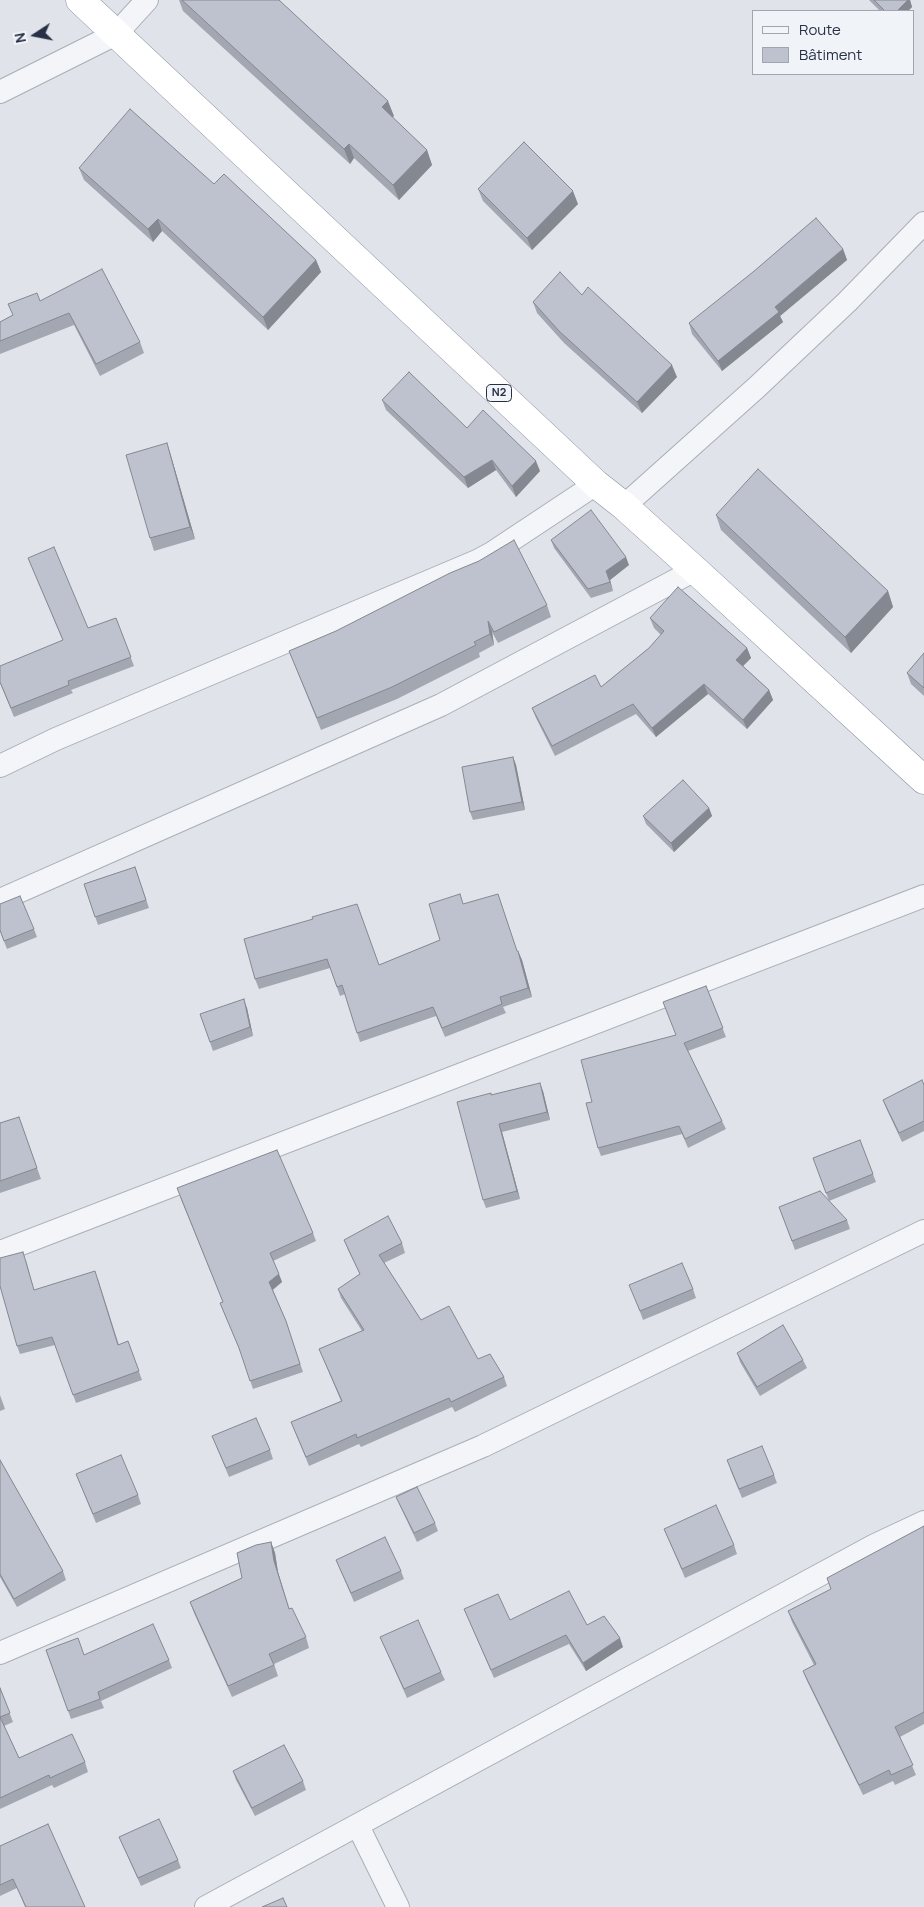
<!DOCTYPE html>
<html>
<head>
<meta charset="utf-8">
<style>
  body { margin:0 }
  #map { position:relative; width:924px; height:1907px; overflow:hidden; background:#e0e4ea; font-family:Manrope,sans-serif }
  canvas { display:block }
  .legend { position:absolute; left:752px; top:10px; width:162px; height:65px; box-sizing:border-box; background:#f0f3f8; border:1px solid #a0a5b0; margin:0; padding:6px 9px; list-style:none; font-size:15px; color:#273044 }
  .legend li { display:flex; align-items:center; gap:10px; height:25px }
  .legend b { width:25px; border:1px solid #a0a5b0 }
  .north { position:absolute; left:10px; top:10px; width:50px; height:50px; -webkit-text-stroke:4px #f0f3f8; paint-order:stroke; rotate:259deg; font-size:14px; font-weight:700; line-height:20px; text-align:center; color:#273044 }
  .north::after { content:''; display:block; margin:auto; width:18px; height:22px; background:#273044; clip-path:polygon(50% 0,100% 100%,50% 72%,0 100%) }
</style>
</head>
<body>
<div id="map">
<canvas width="924" height="1907"></canvas>
<ul class="legend">
<li><b style="height:6px;background:#f3f5f8"></b>Route</li>
<li><b style="height:14px;background:#bdc2ce"></b>Bâtiment</li>
</ul>
<div class="north">N</div>
</div>
<script>
const c = document.querySelector('canvas').getContext('2d');
c.lineJoin = 'round';
const toPath = rows => new Path2D(rows.map(r => 'M' + r).join(''));
function strokePath(path, color, width, dash) { c.strokeStyle = color; c.lineWidth = width; c.lineCap = dash ? 'butt' : 'round'; c.setLineDash(dash || []); c.stroke(path); }
function fill(path, color) { c.fillStyle = color; c.fill(path, 'evenodd'); }
function write(font, color, halo, rows, align = 'center') {
  c.font = font + ' Manrope,sans-serif'; c.lineWidth = 4; c.setLineDash([]); c.textBaseline = 'middle'; c.strokeStyle = halo; c.fillStyle = color; for (const [text, x, y, turn = 0] of rows) {
    c.save(); c.translate(x, y); c.rotate((+turn || 0) * Math.PI / 180); c.textAlign = isNaN(turn) ? turn : align; if (halo) c.strokeText(text, 0, 0); c.fillText(text, 0, 0); c.restore();
  }
}
const street = toPath([
  [0,92,116,34,147,0],
  [624,506,757,387,847,302,924,223],
  [0,766,56,739,477,561,492,553,596,484],
  [0,900,441,705,695,570],
  [0,1252,924,896],
  [0,1653,483,1446,924,1231],
  [358,1826,398,1907],
  [206,1907,875,1545,924,1522]
]);
const highway = toPath([
  [80,0,596,484,624,506,695,570,924,780]
]);
strokePath(street, '#a8aeb8', 24);
strokePath(highway, '#8690a2', 29);
strokePath(street, '#f3f5f8', 22);
strokePath(highway, '#fff', 28);
fill(toPath([
  [179,0,279,0,394,116,392,117,427,150,432,165,399,200,354,158,350,164,183,11],
  [869,0,910,0,912,7,908,11,880,11],
  [79,168,214,184,316,260,321,272,268,330,162,231,153,242,84,180],
  [478,189,578,204,532,250,483,201],
  [843,249,847,260,780,316,783,322,722,371,692,334,689,323],
  [582,295,677,377,642,413,564,343,537,313,533,302],
  [40,301,140,342,144,353,100,376,74,325,0,354,0,322],
  [382,400,467,428,540,471,516,497,496,470,468,488,386,410],
  [167,443,171,456,195,539,154,551,150,538],
  [716,515,888,591,893,607,851,653,721,530],
  [551,540,629,565,610,580,613,591,591,598,554,548],
  [28,558,88,628,116,618,134,666,71,690,73,693,14,717,0,683,63,641],
  [547,605,551,617,498,643,492,632,494,645,479,653,480,657,397,699,321,730,289,651],
  [650,618,747,648,751,658,743,666,769,690,773,700,747,729,708,694,656,737,636,714,555,756,536,718,532,708,601,687,649,648,661,635,654,628],
  [924,653,924,696,911,684,907,673],
  [513,757,516,765,525,810,473,820,470,812],
  [709,808,712,816,674,852,646,824,643,816],
  [135,867,149,908,98,925,84,884],
  [0,904,34,929,37,937,7,949,0,931],
  [463,904,517,951,518,951,522,960,532,997,503,1007,506,1013,445,1037,436,1016,360,1042,345,994,340,996,330,968,259,989,255,979,244,939,379,965,440,940],
  [706,986,726,1037,688,1051,722,1121,726,1129,688,1148,682,1134,601,1156,598,1148,592,1102,676,1035],
  [247,1008,253,1036,213,1051,200,1014],
  [924,1085,924,1131,902,1142,886,1108,883,1100],
  [543,1091,550,1120,502,1132,520,1199,486,1208,483,1200,492,1095],
  [19,1117,41,1179,0,1193,0,1123],
  [860,1140,876,1182,829,1201,813,1158],
  [180,1197,313,1233,316,1241,273,1261,282,1282,273,1290,286,1321,303,1372,253,1389,241,1353,220,1303,223,1302],
  [779,1207,847,1220,850,1229,795,1250],
  [344,1240,402,1243,405,1253,384,1263,421,1320,504,1377,507,1386,455,1412,452,1407,361,1447,359,1444,309,1466,291,1422,341,1401,319,1349,362,1331,341,1298,338,1289,360,1274,348,1250],
  [26,1260,34,1290,98,1279,119,1345,128,1341,142,1380,76,1403,55,1345,20,1354,17,1346],
  [693,1289,696,1298,643,1320,633,1293],
  [737,1353,803,1360,807,1368,760,1396,740,1362],
  [0,1395,5,1409,0,1411],
  [212,1436,270,1450,273,1459,229,1477],
  [0,1460,63,1571,66,1580,17,1607,0,1577],
  [730,1469,774,1475,777,1483,742,1498],
  [76,1474,138,1495,141,1504,96,1523],
  [396,1497,435,1523,438,1531,417,1542,400,1506],
  [924,1526,924,1724,900,1737,916,1775,895,1785,893,1781,863,1795,807,1681,803,1671,814,1665,792,1622,788,1611,831,1589],
  [664,1529,734,1545,737,1554,685,1578],
  [271,1542,275,1553,278,1572,289,1609,306,1637,309,1648,274,1664,278,1676,232,1697,194,1613,190,1602,242,1578],
  [336,1560,401,1571,404,1579,354,1602],
  [464,1609,510,1620,587,1625,623,1647,586,1671,569,1644,494,1678],
  [380,1637,441,1672,445,1680,407,1698],
  [46,1650,84,1655,169,1660,172,1668,101,1701,104,1708,71,1719],
  [0,1688,13,1722,4,1726,19,1758,85,1762,88,1772,54,1788,52,1785,0,1809],
  [233,1771,303,1781,306,1790,255,1816,236,1780],
  [119,1837,178,1860,181,1868,141,1886],
  [0,1846,85,1907,25,1907,17,1888,0,1896]
]), '#a3a7b1');
fill(toPath([
  [908,0,910,0,912,7,908,11,897,11],
  [388,101,394,116,388,122,382,107],
  [349,144,354,158,350,164,344,149],
  [427,150,432,165,399,200,393,185],
  [573,191,578,204,532,250,527,238],
  [158,219,162,231,153,242,148,229],
  [843,249,847,260,780,316,783,322,722,371,718,361,775,307],
  [316,260,321,272,268,330,263,317],
  [672,365,677,377,642,413,637,402],
  [167,443,171,456,195,539,190,527],
  [492,460,496,470,468,488,464,477],
  [536,461,540,471,516,497,512,486],
  [626,557,629,565,610,580,613,591,606,571],
  [888,591,893,607,851,653,845,637],
  [488,621,492,632,494,645,490,634],
  [747,648,751,658,739,670,736,660],
  [704,684,708,694,656,737,652,728],
  [769,690,773,700,747,729,743,720],
  [513,757,516,765,525,810,522,802],
  [709,808,712,816,674,852,671,843],
  [518,951,522,960,532,997,528,988],
  [244,999,247,1008,253,1036,250,1027],
  [540,1083,543,1091,550,1120,547,1112],
  [499,1124,502,1132,520,1199,517,1191],
  [279,1274,282,1282,272,1290,269,1282],
  [271,1542,275,1553,278,1572,293,1620,274,1561],
  [620,1638,623,1647,586,1671,583,1663]
]), '#848890');
const building = toPath([
  [182,0,279,0,388,101,382,107,427,150,393,185,349,144,344,149,182,0],
  [874,0,908,0,897,11,885,11,874,0],
  [130,109,214,184,224,174,316,260,263,317,158,219,148,229,79,168,130,109],
  [524,142,573,191,527,238,478,189,524,142],
  [816,218,843,249,775,307,779,312,718,361,689,323,753,272,816,218],
  [102,269,140,342,96,364,69,313,0,341,0,322,13,315,8,304,37,293,40,301,102,269],
  [560,272,582,295,588,287,672,365,637,402,559,331,533,302,560,272],
  [409,372,467,428,483,410,536,461,512,486,492,460,464,477,382,400,409,372],
  [167,443,190,527,150,538,126,455,167,443],
  [758,469,888,591,845,637,716,515,758,469],
  [591,510,626,557,606,571,610,582,588,589,551,540,591,510],
  [514,540,547,605,494,632,488,621,490,634,474,642,476,645,392,687,317,718,289,651,336,631,450,573,479,561,514,540],
  [54,547,88,628,116,618,131,657,68,681,69,685,11,708,0,682,0,666,63,640,28,558,54,547],
  [678,587,747,648,736,660,769,690,743,720,704,684,652,728,633,704,552,746,532,708,595,675,601,687,649,648,664,631,650,618,678,587],
  [924,653,924,688,907,673,924,653],
  [513,757,522,802,470,812,462,767,513,757],
  [683,780,709,808,671,843,643,816,683,780],
  [135,867,146,900,95,917,84,884,135,867],
  [460,894,463,904,498,894,517,951,518,951,528,988,500,997,502,1004,442,1028,433,1007,357,1033,342,985,337,987,327,959,255,979,244,939,313,919,312,917,357,904,379,965,440,940,429,904,460,894],
  [20,896,34,929,4,941,0,930,0,904,20,896],
  [706,986,723,1028,684,1043,722,1121,685,1139,679,1126,598,1148,586,1103,592,1102,581,1060,676,1035,663,1002,706,986],
  [244,999,250,1027,210,1042,200,1014,244,999],
  [922,1080,924,1085,924,1121,899,1133,883,1100,922,1080],
  [540,1083,547,1112,499,1124,517,1191,483,1200,457,1102,491,1093,491,1095,540,1083],
  [19,1117,37,1168,0,1181,0,1123,19,1117],
  [860,1140,873,1174,826,1193,813,1158,860,1140],
  [277,1150,313,1233,270,1253,279,1274,269,1282,286,1321,300,1364,250,1381,239,1348,220,1303,223,1302,177,1188,277,1150],
  [820,1191,847,1220,792,1241,779,1207,820,1191],
  [388,1216,402,1243,379,1255,421,1320,449,1306,478,1359,490,1354,504,1377,451,1402,449,1398,357,1438,356,1434,306,1457,291,1422,342,1401,319,1349,364,1330,338,1289,360,1274,344,1240,388,1216],
  [23,1252,34,1290,95,1271,118,1345,128,1341,139,1371,73,1395,52,1337,17,1346,0,1286,0,1258,23,1252],
  [682,1263,693,1289,640,1311,629,1285,682,1263],
  [783,1325,803,1360,757,1387,737,1353,783,1325],
  [256,1418,270,1450,226,1468,212,1436,256,1418],
  [762,1446,774,1475,739,1489,727,1460,762,1446],
  [121,1455,138,1495,93,1514,76,1474,121,1455],
  [0,1460,63,1571,14,1599,0,1574,0,1460],
  [417,1487,435,1523,414,1533,396,1497,417,1487],
  [716,1505,734,1545,682,1569,664,1529,716,1505],
  [924,1526,924,1712,895,1727,913,1765,891,1775,889,1770,859,1785,803,1671,816,1664,788,1611,831,1589,827,1578,924,1526],
  [385,1537,401,1571,351,1593,336,1560,385,1537],
  [271,1542,274,1561,289,1609,292,1608,306,1637,269,1654,274,1665,228,1686,190,1602,242,1578,237,1553,256,1545,271,1542],
  [569,1591,587,1625,604,1616,620,1638,583,1663,566,1635,491,1670,464,1609,498,1594,510,1620,569,1591],
  [418,1620,441,1672,404,1689,380,1637,418,1620],
  [153,1624,169,1660,98,1692,100,1699,68,1711,46,1650,78,1638,84,1655,153,1624],
  [0,1688,10,1713,0,1717,19,1758,72,1734,85,1762,50,1778,49,1775,0,1798,0,1688],
  [284,1745,303,1781,252,1808,233,1771,284,1745],
  [159,1819,178,1860,138,1878,119,1837,159,1819],
  [48,1824,85,1907,26,1907,13,1879,0,1885,0,1846,48,1824],
  [283,1898,287,1907,262,1907,283,1898]
]);
fill(building, '#bdc2ce');
strokePath(building, '#848890', 1);
for (const [x, y, w] of [
  [499,393,25]
]) { const box = new Path2D(); box.roundRect(x - w / 2, y - 8.5, w, 17, 4); c.fillStyle = '#f0f3f8'; c.fill(box); strokePath(box, '#273044', 1); }
write('bold 11px', '#273044', null, [
  ["N2",499,393]
]);
</script>
</body>
</html>
